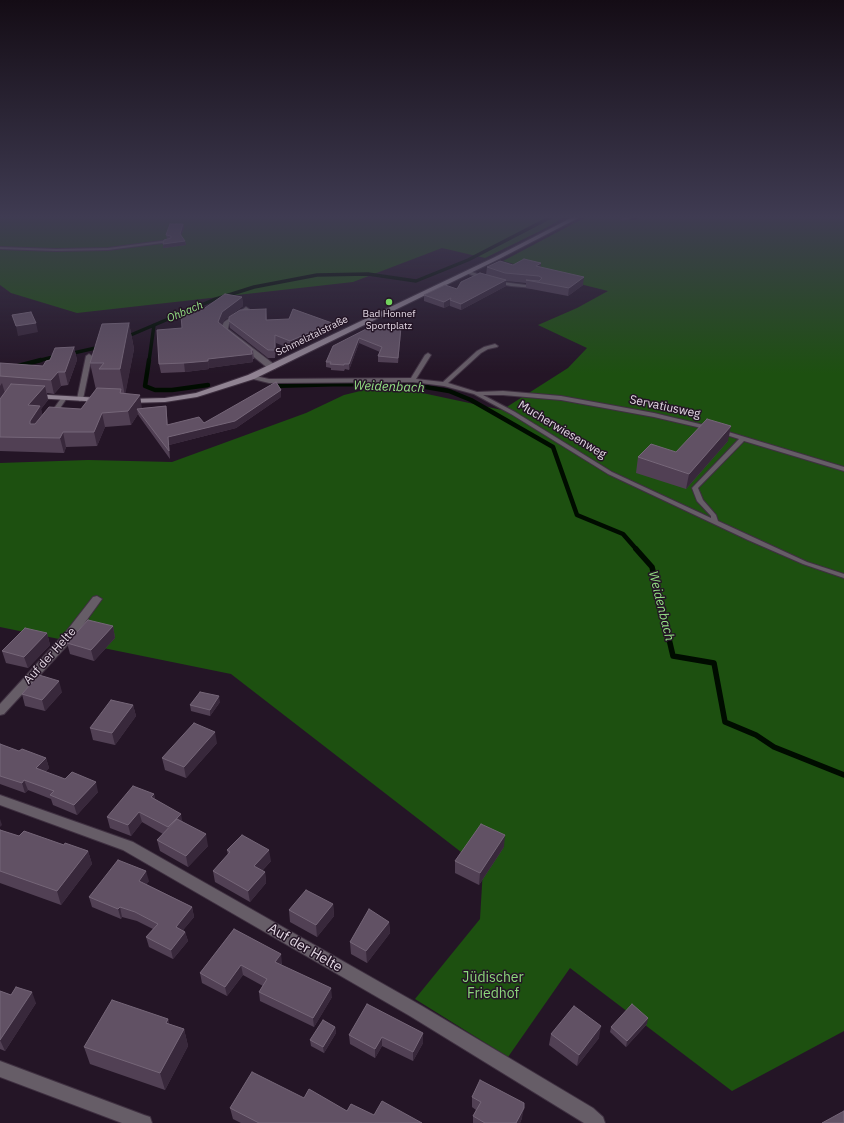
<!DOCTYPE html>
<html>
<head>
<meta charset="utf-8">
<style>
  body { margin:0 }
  canvas { display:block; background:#241526 }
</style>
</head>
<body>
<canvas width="844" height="1123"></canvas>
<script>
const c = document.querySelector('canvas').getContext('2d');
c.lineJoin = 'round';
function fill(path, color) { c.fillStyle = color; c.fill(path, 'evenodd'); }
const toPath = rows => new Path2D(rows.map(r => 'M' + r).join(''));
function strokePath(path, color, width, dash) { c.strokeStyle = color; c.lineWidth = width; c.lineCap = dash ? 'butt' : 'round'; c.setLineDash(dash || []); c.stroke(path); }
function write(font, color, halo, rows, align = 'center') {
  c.font = font + ' "IBM Plex Sans",sans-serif'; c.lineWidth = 3; c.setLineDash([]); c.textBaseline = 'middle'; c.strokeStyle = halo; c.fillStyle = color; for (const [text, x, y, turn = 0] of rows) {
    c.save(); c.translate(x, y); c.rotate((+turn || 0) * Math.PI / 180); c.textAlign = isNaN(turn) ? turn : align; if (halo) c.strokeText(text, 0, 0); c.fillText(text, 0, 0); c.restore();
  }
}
fill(toPath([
  [0,217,564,217,544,229,485,258,442,248,353,282,77,313,11,293,0,285],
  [586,217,611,217,635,220,640,217,844,217,844,1031,732,1091,570,968,508,1057,415,999,480,919,483,869,231,674,0,627,0,463,88,460,172,462,306,413,344,395,385,385,502,410,568,368,587,348,538,325,577,308,608,291,540,274,544,272,503,261]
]), '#1d5010');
strokePath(toPath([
  [126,337,213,300,254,287,317,275,368,274,416,281,468,260,551,217],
  [69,354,100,347],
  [37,361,57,356],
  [149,361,154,325]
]), '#000c00', 3.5);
strokePath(toPath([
  [149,360,145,386,155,390,172,390,208,385],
  [18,366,41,360],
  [272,386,342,384,414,385,449,391,471,400,553,447,577,515,623,534,637,550]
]), '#000c00', 4.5);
strokePath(toPath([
  [636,549,652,567,673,656,714,663,725,722,756,735,774,747,844,775]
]), '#000c00', 5.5);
const service = toPath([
  [628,217,634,217,623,220,621,219,628,217],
  [169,240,171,241,170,242,108,250,56,251,0,249,0,247,56,249,108,248,169,240],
  [466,271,470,271,487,278,483,279,466,273,466,271],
  [495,281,534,286,536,287,534,288,511,286,495,283,495,281],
  [495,344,498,346,497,347,488,349,481,353,448,383,477,392,503,391,561,396,654,413,712,427,712,429,710,430,654,417,561,400,503,395,483,395,515,412,612,472,711,518,711,516,697,501,692,488,739,439,720,433,720,431,722,430,745,437,844,467,844,471,744,441,698,488,703,500,716,515,718,521,807,562,844,574,844,578,803,564,748,540,608,474,511,414,474,394,444,386,413,382,269,383,249,378,248,377,251,375,269,379,411,378,425,355,428,353,431,355,416,379,443,382,477,351,484,347,495,344],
  [89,354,92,356,83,399,80,401,77,399,86,356,89,354],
  [64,396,67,398,56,414,55,415,51,415,50,414,62,397,64,396]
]);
const minor = toPath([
  [246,307,249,309,248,310,229,324,228,329,275,365,275,369,269,369,220,330,224,322,246,307],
  [97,596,102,599,73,639,4,714,0,715,0,704,65,633,93,597,97,596],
  [0,795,133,842,422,1006,593,1108,603,1117,605,1123,584,1123,410,1016,123,850,0,805,0,795],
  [0,1061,144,1115,150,1117,152,1123,122,1123,0,1077,0,1061]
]);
const secondary = toPath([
  [573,217,580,217,499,259,254,379,197,397,165,402,128,403,124,401,128,399,165,398,196,393,248,375,495,257,573,217],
  [31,394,102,398,106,400,102,402,34,398,31,398,31,394]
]);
strokePath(service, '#3f3041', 2);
strokePath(minor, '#3f3041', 2);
strokePath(secondary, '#3f3041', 2);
fill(service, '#665d67');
fill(minor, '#665d67');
fill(secondary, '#908392');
fill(toPath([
  [183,224,184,228,181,236,185,241,186,245,163,248,163,244,168,239,167,239,166,235],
  [513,265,541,267,583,285,568,296,526,288,526,283,506,281,506,286,461,310,450,306,450,305,444,308,424,301,424,295,457,289,486,275,487,267],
  [242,297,243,306,223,321,221,325,253,350,254,359,253,359,253,362,209,368,209,369,185,372,161,373,159,364,182,328,192,314],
  [266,309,267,320,332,331,291,349,276,343,275,358,268,358,230,328,229,321],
  [129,323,134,349,125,394,142,408,166,406,168,425,204,423,281,397,236,428,169,445,170,459,139,416,138,414,131,425,105,427,97,446,66,447,64,453,0,451,0,363,43,366,50,360,74,347,77,360,68,385,61,386,54,394,47,393,48,400,41,409,42,415,81,409,96,390,90,363],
  [376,324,401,332,398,363,378,362,378,356,380,352,359,343,349,370,345,369,344,371,331,370,331,368,326,367,326,362],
  [728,441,686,489,636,473,638,457,676,452],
  [113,626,115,638,94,661,70,654,67,643],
  [47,633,50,645,28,668,6,663,2,651],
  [62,692,45,711,25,706,22,694],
  [220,702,210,716,191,711,190,705],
  [133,705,136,716,115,745,93,740,90,728],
  [217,743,186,778,165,770,162,758],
  [0,744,19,751,46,758,49,768,45,772,98,792,77,815,53,805,51,799,28,790,25,793,0,784],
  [154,794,155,800,183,822,208,846,188,867,160,851,157,840,163,834,142,822,131,836,110,828,107,817],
  [0,830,19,836,64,845,88,851,92,864,61,905,0,883],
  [504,847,479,885,455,873,455,861],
  [227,850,271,861,262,871,265,872,266,883,250,902,215,882,213,871,228,855],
  [149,881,146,884,192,907,194,917,183,930,185,932,188,941,173,959,149,947,146,937,153,929,137,921,122,917,121,919,92,907,89,897],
  [333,904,334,916,317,937,290,922,289,910],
  [389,922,390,933,367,963,351,954,350,942],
  [234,929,282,963,281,965,332,997,314,1027,260,1001,259,992,263,986,243,975,227,996,202,983,200,973],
  [0,991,36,1003,5,1051,0,1049],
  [168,1019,169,1024,184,1029,188,1046,165,1090,90,1064,84,1047],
  [647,1024,626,1047,610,1032,611,1027],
  [335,1027,336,1033,324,1053,311,1046,310,1040],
  [423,1033,423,1043,413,1061,382,1046,375,1058,350,1044,349,1035],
  [551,1034,599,1038,577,1066,549,1045],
  [472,1097,522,1118,520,1123,473,1123,473,1116,476,1110,472,1107],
  [304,1098,347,1111,422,1123,241,1123,233,1119,230,1108]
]), '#514054');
fill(toPath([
  [183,224,184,228,180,238,180,234],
  [185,241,186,245,163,248,163,244],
  [541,263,540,271,536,266],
  [584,277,583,285,568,296,569,288],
  [506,280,506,286,461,310,461,304],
  [242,297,243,306,223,321,219,330,218,322,222,312],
  [451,298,450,300,450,305,444,308,444,302],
  [36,323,38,332,18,336,16,326],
  [129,323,134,349,125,396,120,369],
  [332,323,332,331,291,349,290,341],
  [401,327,401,332,398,363,398,358],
  [275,335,276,343,275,358],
  [359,338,359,343,349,370,349,364],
  [74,347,77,360,68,385,65,372],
  [252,354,253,362,209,368,208,359],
  [208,361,209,369,185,372,184,363],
  [58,372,61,386,54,394,51,380],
  [2,383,6,397,0,405,0,386],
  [45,386,48,400,41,409,44,420,34,435,34,438,30,424,28,405],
  [281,390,281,397,236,428,169,445,170,459,168,437,235,421],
  [140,395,142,409,137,409,138,414,131,425,128,411],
  [102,413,105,427,97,446,94,432],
  [731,426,728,441,686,489,689,474],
  [63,432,66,447,64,453,60,438],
  [113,626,115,638,94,661,91,650],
  [47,633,50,645,28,668,24,657],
  [59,681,62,692,45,711,42,700],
  [219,696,220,702,210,716,210,710],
  [133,705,136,716,115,745,112,733],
  [215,732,217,743,186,778,184,767],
  [46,758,49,768,39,778,36,768],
  [24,780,28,790,25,793,22,783],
  [96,782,98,792,77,815,74,805],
  [154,794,156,804,151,797],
  [139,812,142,822,131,836,128,825],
  [181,814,183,825,170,838,168,827],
  [0,819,2,825,0,827],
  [206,834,208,846,188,867,186,856],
  [505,835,504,847,479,885,480,873],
  [269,850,271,861,256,877,254,866],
  [88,851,92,864,61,905,57,891],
  [146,871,149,881,142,890,139,881],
  [265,872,266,883,250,902,248,891],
  [333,904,334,916,317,937,316,925],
  [120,907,122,917,121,919,118,909],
  [192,907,194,917,178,936,176,927],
  [389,922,390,933,367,963,366,951],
  [185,932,188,941,173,959,171,950],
  [281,954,282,963,276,971,275,962],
  [241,965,243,975,227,996,225,987],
  [331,988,332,997,314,1027,313,1018],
  [32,992,36,1003,5,1051,0,1040],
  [648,1018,647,1024,626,1047,627,1041],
  [168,1019,173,1037,166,1023],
  [601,1026,599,1038,577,1066,579,1055],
  [335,1027,336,1033,324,1053,323,1047],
  [184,1029,188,1046,165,1090,160,1073],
  [423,1033,423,1043,413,1061,413,1052],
  [382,1037,382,1046,375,1058,375,1049],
  [524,1108,522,1118,520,1123,516,1123]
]), '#38283b');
const building = toPath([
  [170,224,183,224,180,234,185,241,163,244,164,240,171,238,171,236,166,235,170,224],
  [524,259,541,263,536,266,584,277,569,288,526,280,539,281,542,278,539,276,505,273,487,267,500,261,513,265,524,259],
  [480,273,506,280,461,304,450,300,451,298,444,302,424,295,445,285,457,289,461,282,480,273],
  [225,294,242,297,222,312,218,322,253,350,251,350,252,354,208,359,208,361,184,363,159,364,157,330,182,328,181,315,192,314,191,311,202,310,225,294],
  [266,309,266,320,289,319,293,309,332,323,290,341,275,335,275,350,268,350,229,321,229,317,240,310,266,309],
  [31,312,36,323,16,326,12,315,31,312],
  [129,323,120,369,99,369,104,363,90,363,102,324,129,323],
  [376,324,401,327,398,358,378,356,382,347,359,338,349,364,344,364,344,365,330,364,331,362,326,362,333,346,376,324],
  [74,347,65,372,58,372,51,380,0,376,0,363,43,366,46,361,50,360,55,348,74,347],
  [276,382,281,390,235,421,168,437,169,451,137,409,166,406,167,425,199,417,204,423,276,382],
  [11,384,45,386,28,405,40,406,30,421,30,424,35,424,49,407,81,409,97,388,121,389,120,393,140,395,128,411,102,413,94,432,63,432,60,438,0,437,0,399,11,384],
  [707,419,731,426,689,474,638,457,651,444,676,452,707,419],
  [88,620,113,626,91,650,67,643,88,620],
  [25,628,47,633,24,657,2,651,25,628],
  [39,675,59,681,42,700,22,694,39,675],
  [200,692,219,696,210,710,190,705,200,692],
  [111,700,133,705,112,733,90,728,111,700],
  [194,723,215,732,184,767,162,758,194,723],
  [0,744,19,751,22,749,46,758,36,768,65,779,72,772,96,782,74,805,50,795,54,791,24,780,22,783,0,776,0,744],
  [133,786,154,794,151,797,181,814,168,827,139,812,128,825,107,817,133,786],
  [177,819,206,834,186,856,157,840,177,819],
  [481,824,505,835,480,873,455,861,481,824],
  [0,830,19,836,24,831,64,845,65,843,88,851,57,891,0,871,0,830],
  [242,835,269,850,254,866,265,872,248,891,213,871,230,852,227,850,242,835],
  [118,860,146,871,139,881,192,907,176,927,185,932,171,950,146,937,158,924,135,912,120,907,118,909,89,897,118,860],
  [306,890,333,904,316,925,289,910,306,890],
  [369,909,389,922,366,951,350,942,369,909],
  [234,929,281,954,275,962,331,988,313,1018,259,992,267,979,241,965,225,987,200,973,234,929],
  [16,987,32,992,0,1040,0,991,11,995,16,987],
  [112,1000,168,1019,166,1023,184,1029,160,1073,84,1047,112,1000],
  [367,1004,423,1033,413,1052,382,1037,375,1049,349,1035,367,1004],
  [632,1004,648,1018,627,1041,611,1027,632,1004],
  [574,1006,601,1026,579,1055,551,1034,574,1006],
  [323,1020,335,1027,323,1047,310,1040,323,1020],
  [252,1072,304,1098,309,1089,347,1111,351,1104,374,1115,382,1101,422,1123,259,1123,230,1108,252,1072],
  [480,1080,524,1103,524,1108,516,1123,485,1123,473,1116,481,1102,472,1097,480,1080],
  [844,1111,844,1123,822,1123,844,1111]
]);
fill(building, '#615164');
strokePath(building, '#756678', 1);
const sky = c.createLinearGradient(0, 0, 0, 374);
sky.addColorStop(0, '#140c15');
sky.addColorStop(0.58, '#3f3b52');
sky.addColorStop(1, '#3f3b5200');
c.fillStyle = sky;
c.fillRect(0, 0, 844, 374);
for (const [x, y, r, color] of [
  [389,302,4,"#72d25d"]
]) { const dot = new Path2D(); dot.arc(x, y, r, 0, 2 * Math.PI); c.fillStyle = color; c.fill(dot); strokePath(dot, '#241526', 1.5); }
write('10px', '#e4d9e5', '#241526', [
  ["Bad Honnef",389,314],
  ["Sportplatz",389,326]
]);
write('10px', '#e4d9e5', '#241526', [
  ["Schmelztalstraße",312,336,-26]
]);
write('italic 11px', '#94e184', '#241526', [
  ["Ohbach",185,312,-23]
]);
write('12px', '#e4d9e5', '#241526', [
  ["Servatiusweg",665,407,12],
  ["Mucherwiesenweg",562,430,31],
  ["Auf der Helte",50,656,-48]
]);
write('italic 13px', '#94e184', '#241526', [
  ["Weidenbach",389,387,2],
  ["Weidenbach",661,606,76]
]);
write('14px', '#e4d9e5', '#241526', [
  ["Auf der Helte",305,948,30]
]);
write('14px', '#8cd87b', '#241526', [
  ["Jüdischer",493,978],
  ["Friedhof",493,994]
]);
</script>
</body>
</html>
